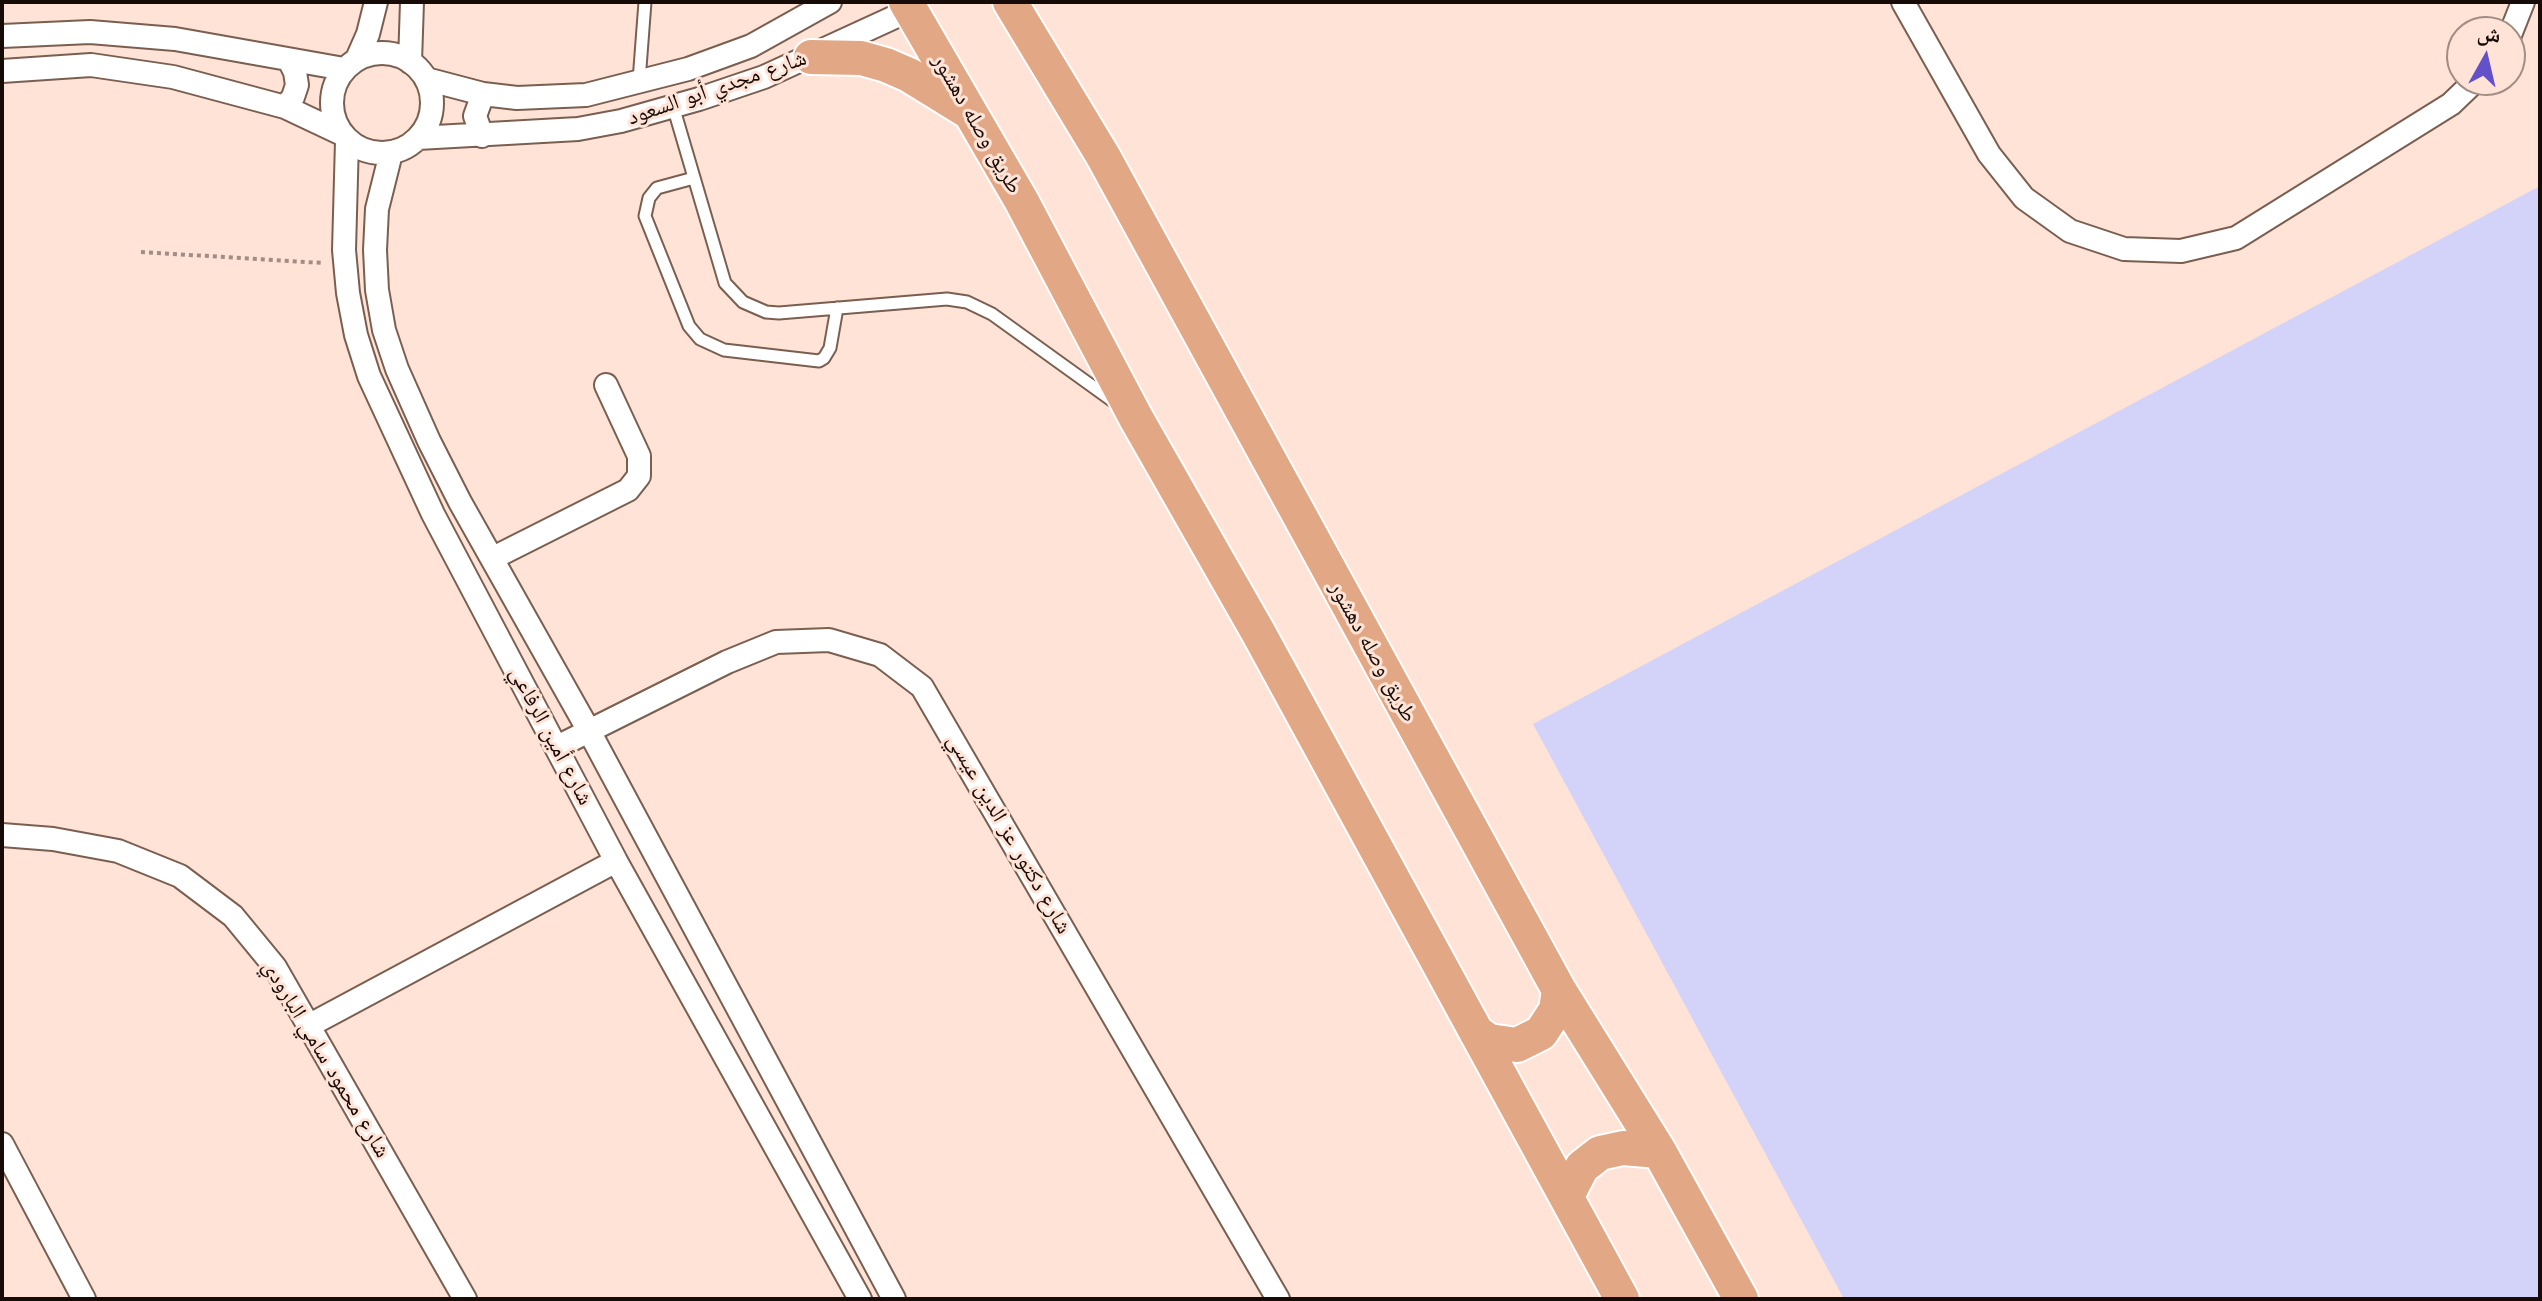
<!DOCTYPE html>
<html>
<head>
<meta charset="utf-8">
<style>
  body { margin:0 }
  #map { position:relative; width:2542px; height:1301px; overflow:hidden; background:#fee3d6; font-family:"Work Sans","Noto Naskh Arabic",sans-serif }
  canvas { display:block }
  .frame { position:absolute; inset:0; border:4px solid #160b07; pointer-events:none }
  .north { position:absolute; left:2446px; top:16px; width:80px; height:80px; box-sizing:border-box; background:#fee3d6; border:2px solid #a18d83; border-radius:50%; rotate:8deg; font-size:22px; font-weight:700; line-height:32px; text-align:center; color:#160b07 }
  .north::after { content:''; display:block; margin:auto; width:28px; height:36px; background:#6251c9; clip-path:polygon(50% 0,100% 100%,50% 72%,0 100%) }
</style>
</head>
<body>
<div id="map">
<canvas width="2542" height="1301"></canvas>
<div class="frame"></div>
<div class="north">ش</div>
</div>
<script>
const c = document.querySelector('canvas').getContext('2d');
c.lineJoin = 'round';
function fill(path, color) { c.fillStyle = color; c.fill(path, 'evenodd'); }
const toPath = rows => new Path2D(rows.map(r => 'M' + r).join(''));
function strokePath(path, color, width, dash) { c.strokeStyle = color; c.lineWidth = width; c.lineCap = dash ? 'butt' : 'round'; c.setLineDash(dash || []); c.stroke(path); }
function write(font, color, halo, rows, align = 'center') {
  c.font = font + ' "Work Sans","Noto Naskh Arabic",sans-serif'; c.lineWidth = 6; c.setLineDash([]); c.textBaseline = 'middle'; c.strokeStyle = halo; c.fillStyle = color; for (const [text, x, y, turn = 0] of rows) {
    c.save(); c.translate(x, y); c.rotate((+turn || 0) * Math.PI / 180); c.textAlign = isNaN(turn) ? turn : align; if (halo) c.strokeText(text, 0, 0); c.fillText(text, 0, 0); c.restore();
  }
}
fill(toPath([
  [2540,186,2540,1299,1844,1299,1533,724]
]), '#d3d3f9');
const lane = toPath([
  [639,81,645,2],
  [673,106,725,283,743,302,766,312,779,313,947,299,967,302,992,314,1117,404],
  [694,178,657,188,649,198,645,216,689,326,700,339,724,350,819,361,824,358,830,348,837,308]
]);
const street = toPath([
  [1903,2,1989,154,2024,198,2070,231,2124,249,2181,251,2236,238,2451,104,2476,80],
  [2510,35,2523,2],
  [2,36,90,32,175,39,344,69],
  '332 103a50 50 0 1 1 100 0a50 50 0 1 1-100 0Z',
  [357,59,368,34,376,2],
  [410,62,412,2],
  [2,71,91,65,173,77,285,107,340,133],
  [426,79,483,94,517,98,586,95,688,69,751,46,830,2],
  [285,107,293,97,297,85,295,72,289,60],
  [482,136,475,116,483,94],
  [418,138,578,129,621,121,699,99,764,77,910,10],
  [347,141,344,250,348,293,356,335,369,376,433,514,616,861,860,1299],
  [391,153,377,209,375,250,377,290,384,330,397,369,429,441,460,502,589,731,894,1299],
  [493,558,628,490,639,476,639,456,606,385],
  [557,747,727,662,776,642,829,640,880,655,922,687,1278,1299],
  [2,835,53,839,118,851,180,876,233,916,275,967,465,1299],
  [310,1025,616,861],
  [2,1144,84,1299]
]);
const primary = toPath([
  [906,2,1021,200,1136,418,1258,632,1622,1299],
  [1010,2,1103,156,1559,990,1659,1151,1741,1299],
  [811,57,861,58,886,65,909,75,969,112],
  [1476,1032,1489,1041,1517,1045,1541,1033,1556,1010,1559,990],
  [1567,1196,1582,1167,1600,1153,1623,1148,1659,1151]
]);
strokePath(lane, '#7a5f51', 15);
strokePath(street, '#7a5f51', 26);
strokePath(primary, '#fff', 38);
strokePath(toPath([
  [141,252,323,263]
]), '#a28d84', 4, [4, 4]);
strokePath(lane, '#fff', 11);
strokePath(street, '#fff', 22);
strokePath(primary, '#e2a785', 34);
write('22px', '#160b07', '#fee3d6', [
  ["شارع مجدي أبو السعود",717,88,-19],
  ["طريق وصله دهشور",977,124,60],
  ["طريق وصله دهشور",1373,652,61],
  ["شارع أمين الرفاعي",551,736,62],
  ["شارع دكتور عز الدين عيسي",1009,834,60],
  ["شارع محمود سامي البارودي",326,1059,59]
]);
</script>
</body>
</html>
